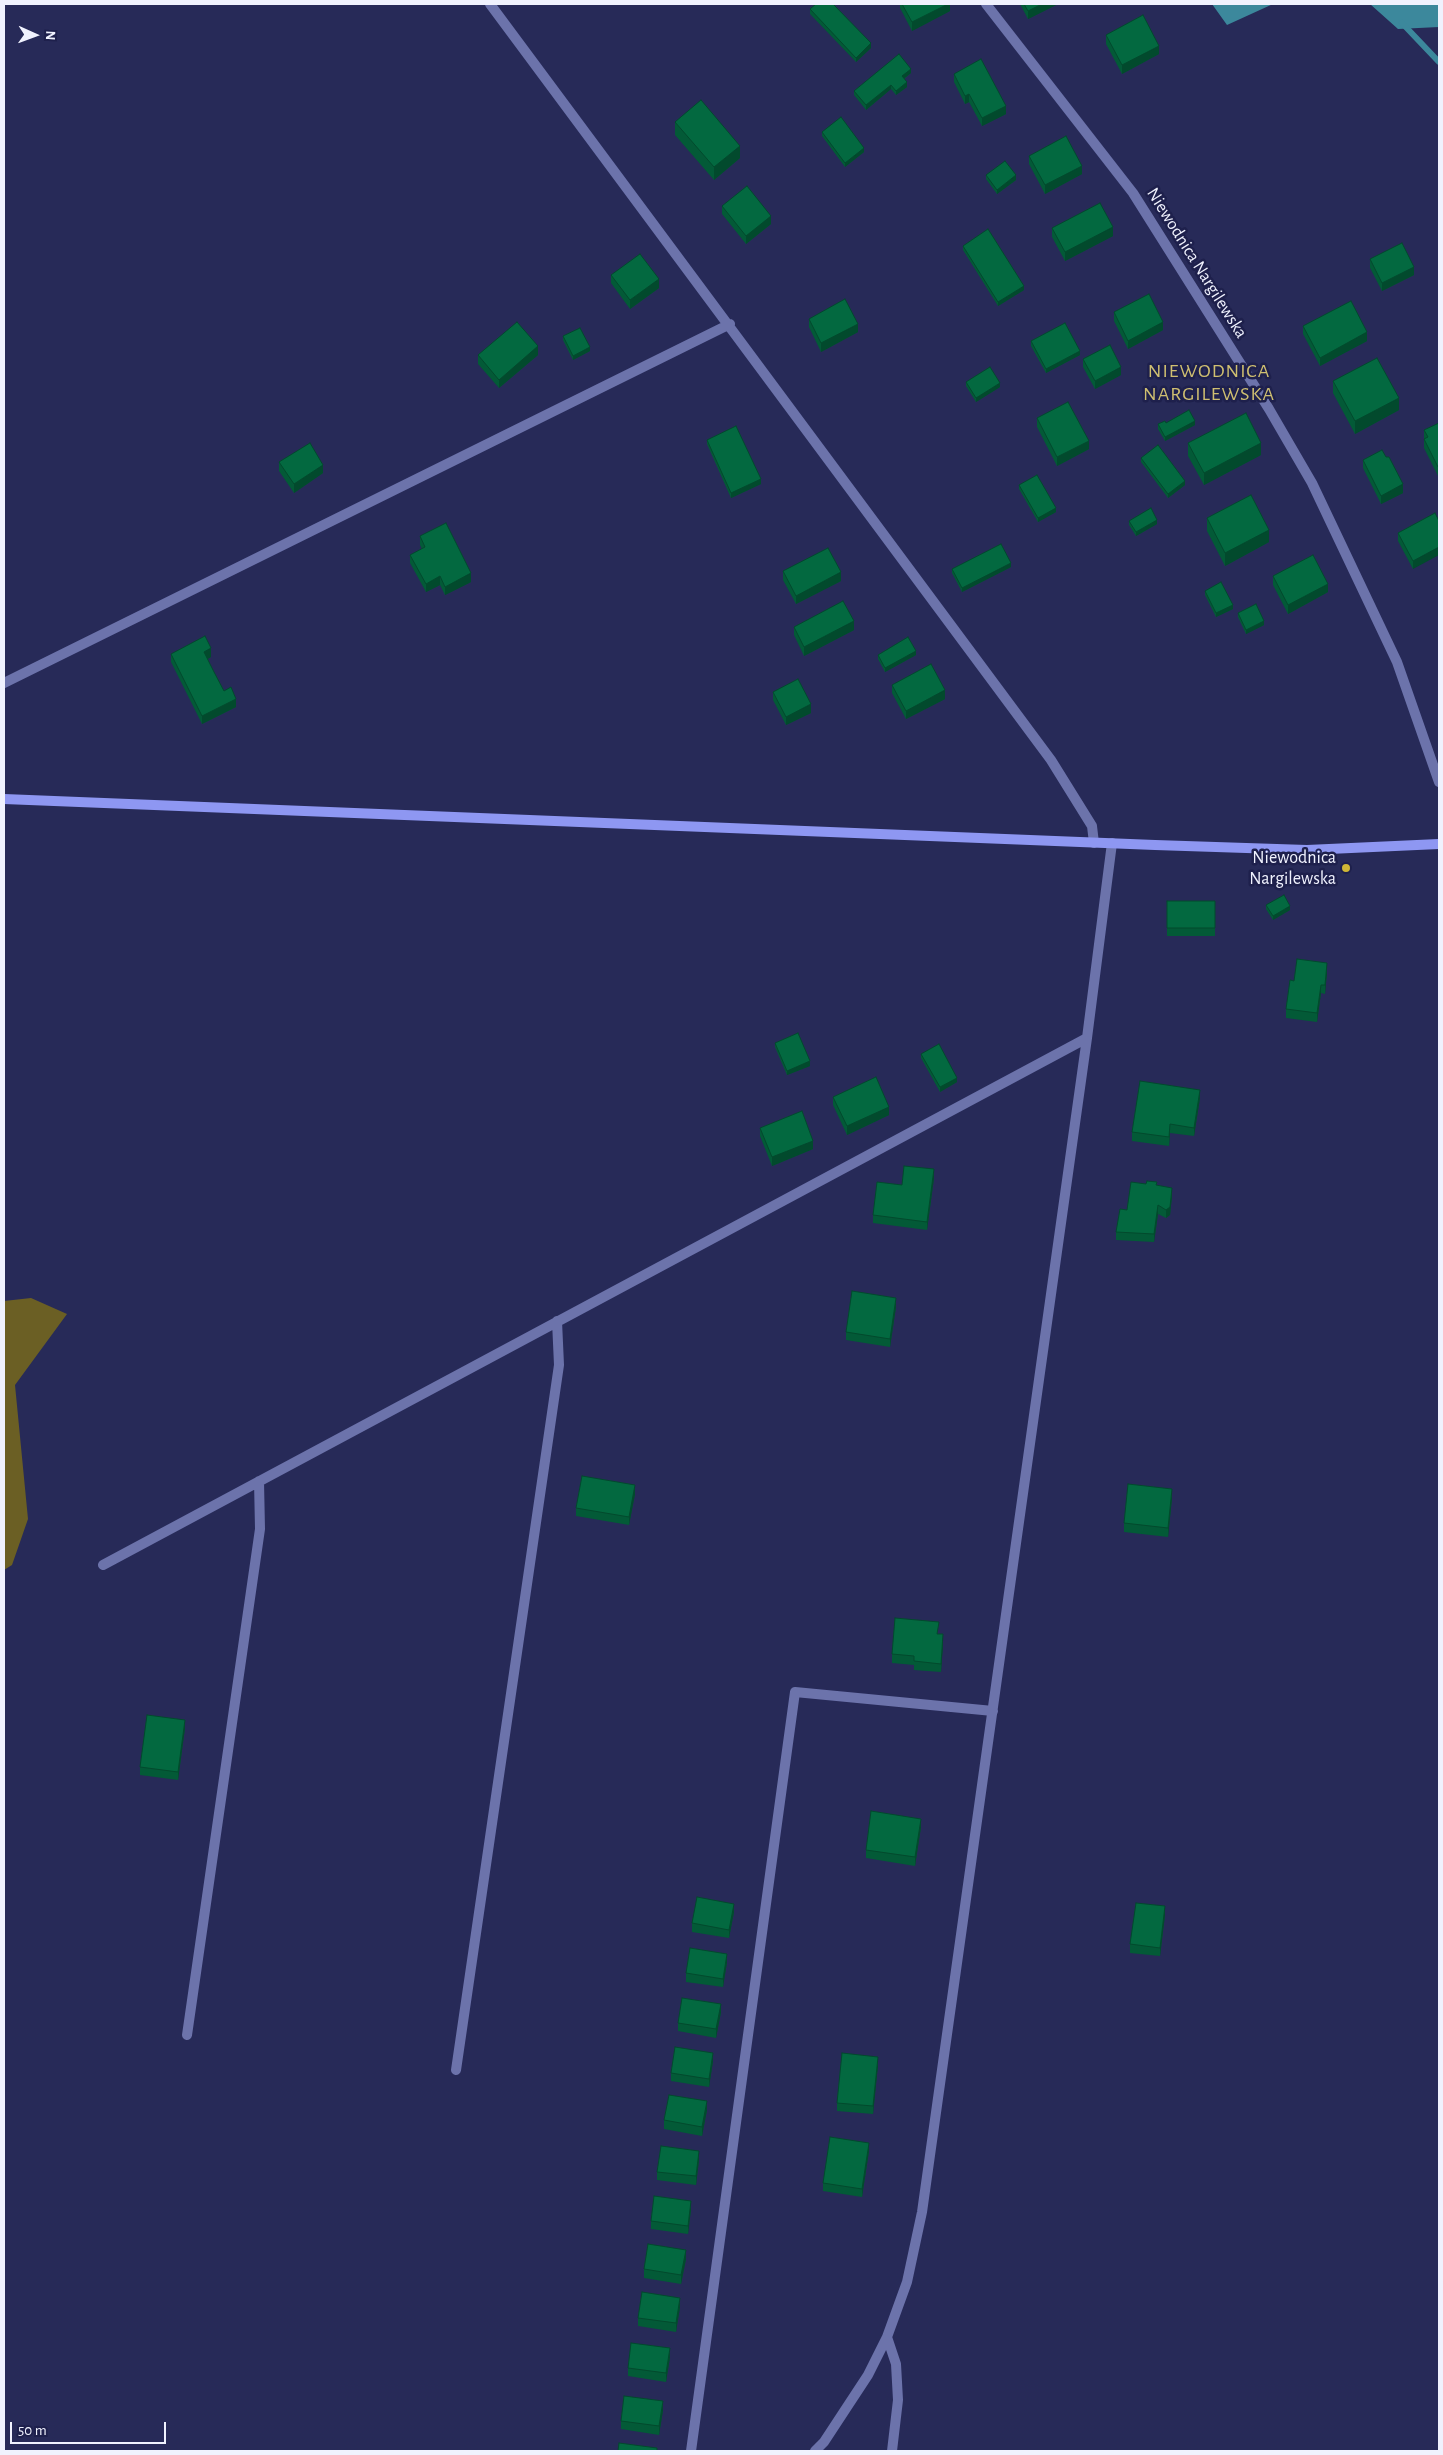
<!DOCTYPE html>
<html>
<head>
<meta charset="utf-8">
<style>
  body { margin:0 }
  #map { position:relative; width:1443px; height:2455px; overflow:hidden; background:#272a58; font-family:"Alegreya Sans",sans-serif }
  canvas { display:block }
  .frame { position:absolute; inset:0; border:5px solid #f0f2fe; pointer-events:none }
  .north { position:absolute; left:10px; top:10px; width:50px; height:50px; -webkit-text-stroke:4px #1e204c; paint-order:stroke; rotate:92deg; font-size:14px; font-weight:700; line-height:20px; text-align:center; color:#f0f2fe }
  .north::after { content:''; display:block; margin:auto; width:18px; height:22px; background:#f0f2fe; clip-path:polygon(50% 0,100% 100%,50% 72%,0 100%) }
  .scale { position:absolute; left:10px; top:2422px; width:156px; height:22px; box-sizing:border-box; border:2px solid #f0f2fe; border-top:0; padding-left:6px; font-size:15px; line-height:18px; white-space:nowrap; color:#f0f2fe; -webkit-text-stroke:4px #1e204c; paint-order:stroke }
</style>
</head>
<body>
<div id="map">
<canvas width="1443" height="2455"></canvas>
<div class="frame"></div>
<div class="north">N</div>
<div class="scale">50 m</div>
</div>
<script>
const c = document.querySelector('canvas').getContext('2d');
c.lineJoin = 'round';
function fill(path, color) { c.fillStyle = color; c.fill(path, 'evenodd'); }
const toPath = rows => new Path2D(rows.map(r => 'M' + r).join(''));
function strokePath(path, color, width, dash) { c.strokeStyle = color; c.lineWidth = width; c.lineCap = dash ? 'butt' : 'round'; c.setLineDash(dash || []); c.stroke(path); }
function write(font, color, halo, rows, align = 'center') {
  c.font = font + ' "Alegreya Sans",sans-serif'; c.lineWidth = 5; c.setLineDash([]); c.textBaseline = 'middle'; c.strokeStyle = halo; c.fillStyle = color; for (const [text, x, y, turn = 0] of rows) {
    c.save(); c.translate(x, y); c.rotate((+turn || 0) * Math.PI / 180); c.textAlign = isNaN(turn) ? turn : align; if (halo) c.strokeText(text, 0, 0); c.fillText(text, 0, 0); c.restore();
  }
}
fill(toPath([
  [31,1298,67,1314,15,1385,28,1519,12,1565,4,1570,4,1301]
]), '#6b5f24');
fill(toPath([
  [1212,4,1273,4,1227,25],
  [1370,4,1439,4,1439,27,1398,29]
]), '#3c889c');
strokePath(toPath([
  [1402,23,1439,62]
]), '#3c889c', 6);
strokePath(toPath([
  [490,4,1051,760,1092,826,1094,843],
  [986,4,1133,193,1269,409,1312,483,1397,662,1439,782],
  [4,683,730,324],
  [103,1565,1087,1038],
  [187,2035,260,1529,259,1481],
  [456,2070,559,1365,557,1321],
  [887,2337,896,2364,898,2400,892,2451],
  [691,2451,795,1692,993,1711],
  [815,2451,824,2442,868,2375,887,2337,907,2282,922,2212,1087,1038,1112,843]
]), '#6c73ab', 10);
strokePath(toPath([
  [4,799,1155,845,1307,850,1439,844]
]), '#8e97f2', 10);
fill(toPath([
  [900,4,950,4,950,11,912,31,900,8],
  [1020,4,1058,4,1028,19],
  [810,9,871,48,856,62,810,14],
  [1106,35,1159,54,1122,74,1106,44],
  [911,73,904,79,907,87,896,95,891,89,866,110,854,95,854,91],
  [954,74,1006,114,982,126,969,102,965,104,954,82],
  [675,122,740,158,714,180,675,135],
  [822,132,864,152,845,167,822,136],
  [1029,156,1082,174,1045,194,1029,164],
  [986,175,1016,180,997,194,986,179],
  [722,206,771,224,746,244,722,214],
  [1052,228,1113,236,1065,261,1052,237],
  [963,246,1024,290,998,306,963,250],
  [1370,259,1414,275,1382,291,1370,268],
  [611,275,659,288,630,309,611,283],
  [1114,312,1163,330,1128,349,1114,321],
  [809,319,858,332,821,352,809,327],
  [1303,326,1367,341,1320,366,1303,334],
  [563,336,590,351,573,360,563,340],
  [1031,341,1080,355,1046,373,1031,346],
  [478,355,538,355,499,388,478,364],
  [1083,359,1121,375,1095,389,1083,367],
  [1333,381,1399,410,1355,434,1333,393],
  [966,382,1000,387,976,402,966,386],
  [1037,418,1089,449,1057,466,1037,427],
  [1166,423,1195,425,1165,441,1158,429,1158,424],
  [1439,423,1438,476,1424,448,1424,430],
  [707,440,761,484,731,498,707,444],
  [1188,443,1261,455,1204,485,1188,456],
  [1141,458,1185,485,1168,498,1141,462],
  [1363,460,1403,493,1381,504,1363,468],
  [279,462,323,473,294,493,279,471],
  [1019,485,1056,512,1038,522,1019,489],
  [1435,513,1413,569,1398,541,1398,533],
  [1207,518,1269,542,1225,566,1207,531],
  [1129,521,1157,524,1136,536,1129,525],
  [420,536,471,582,445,595,440,585,426,592,410,563,410,555,422,549,420,545],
  [1011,567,962,592,952,573,952,569],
  [783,571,841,581,796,604,783,580],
  [1273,576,1328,592,1288,614,1273,585],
  [1205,591,1233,609,1216,617,1205,595],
  [1238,613,1264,625,1246,634,1238,617],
  [794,627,854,630,804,656,794,635],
  [171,654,211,657,207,659,224,691,236,707,202,724,171,662],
  [878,655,916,655,885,672,878,659],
  [892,685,945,699,906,719,892,693],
  [773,692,811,713,786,725,773,700],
  [1167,901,1215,901,1215,936,1167,936],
  [1266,905,1290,910,1273,920,1266,909],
  [1327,972,1325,994,1321,993,1317,1022,1286,1018,1286,1009,1294,981],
  [775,1043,810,1066,787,1075,775,1047],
  [921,1054,957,1082,940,1092,921,1058],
  [833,1097,889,1115,847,1135,833,1105],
  [1200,1098,1194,1136,1170,1133,1169,1146,1132,1141,1132,1132],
  [760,1128,813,1149,772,1166,760,1136],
  [934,1178,927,1230,873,1223,873,1215],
  [1157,1185,1172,1196,1170,1215,1166,1218,1158,1214,1154,1242,1116,1240,1116,1232,1127,1210],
  [896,1307,890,1347,846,1340,846,1332],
  [635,1494,629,1525,576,1516,576,1508],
  [1172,1498,1168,1537,1124,1532,1124,1523],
  [938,1634,943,1643,941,1672,914,1670,914,1665,892,1663,892,1654],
  [185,1728,178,1780,140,1775,140,1767],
  [921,1827,915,1866,866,1858,866,1850],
  [734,1912,729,1938,692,1932,692,1923],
  [1165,1915,1160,1956,1130,1953,1130,1944],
  [727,1962,723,1987,686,1982,686,1973],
  [721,2012,716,2038,678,2031,678,2023],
  [713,2061,709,2087,671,2081,671,2073],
  [878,2065,873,2114,837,2111,837,2103],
  [707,2110,702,2136,664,2129,664,2120],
  [869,2151,862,2197,823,2191,823,2183],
  [699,2160,696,2185,657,2180,657,2172],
  [691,2209,688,2234,651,2229,651,2221],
  [686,2259,681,2284,644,2278,644,2269],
  [680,2307,676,2332,638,2326,638,2318],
  [670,2357,666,2382,628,2376,628,2368],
  [663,2410,659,2435,621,2429,621,2421]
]), '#035a37');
fill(toPath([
  [948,4,950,4,950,11,912,31,912,22],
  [1042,4,1058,4,1028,19,1028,11],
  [871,43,871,48,856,62,856,58],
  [1159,46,1159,54,1122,74,1122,65],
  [911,69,911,73,902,80,902,76],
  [907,82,907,87,896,95,896,91],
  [891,85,891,89,866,110,866,105],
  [969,94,969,102,965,104,965,96],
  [1006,106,1006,114,982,126,982,118],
  [740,146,740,158,714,180,714,167],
  [864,148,864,152,845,167,845,163],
  [1082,166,1082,174,1045,194,1045,185],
  [1016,175,1016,180,997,194,997,190],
  [771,216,771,224,746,244,746,236],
  [1113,227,1113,236,1065,261,1065,252],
  [1414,267,1414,275,1382,291,1382,283],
  [659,279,659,288,630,309,630,300],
  [1024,286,1024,290,998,306,998,302],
  [1163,322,1163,330,1128,349,1128,341],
  [858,324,858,332,821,352,821,343],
  [1367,332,1367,341,1320,366,1320,358],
  [538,346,538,355,499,388,499,380],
  [590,347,590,351,573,360,573,356],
  [1080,351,1080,355,1046,373,1046,369],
  [1121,367,1121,375,1095,389,1095,381],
  [1000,383,1000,387,976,402,976,398],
  [1399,398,1399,410,1355,434,1355,421],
  [1195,421,1195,425,1165,441,1165,437],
  [1089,441,1089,449,1057,466,1057,457],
  [1261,443,1261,455,1204,485,1204,473],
  [323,465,323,473,294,493,294,484],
  [761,479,761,484,731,498,731,493],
  [1185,481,1185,485,1168,498,1168,494],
  [1403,484,1403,493,1381,504,1381,496],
  [1056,508,1056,512,1038,522,1038,518],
  [1157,520,1157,524,1136,536,1136,532],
  [1269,530,1269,542,1225,566,1225,553],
  [1439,547,1439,555,1413,569,1413,561],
  [1011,563,1011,567,962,592,962,588],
  [841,572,841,581,796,604,796,596],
  [471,573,471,582,445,595,445,587],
  [440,576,440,585,426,592,426,584],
  [1328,584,1328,592,1288,614,1288,605],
  [1233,605,1233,609,1216,617,1216,613],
  [854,621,854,630,804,656,804,647],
  [1264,621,1264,625,1246,634,1246,630],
  [211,648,211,657,204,661,204,652],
  [916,651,916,655,885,672,885,668],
  [945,690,945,699,906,719,906,711],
  [236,699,236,707,202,724,202,716],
  [811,704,811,713,786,725,786,717],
  [1290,906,1290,910,1273,920,1273,916],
  [1327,963,1327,972,1325,994,1325,985],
  [1321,985,1321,993,1317,1022,1317,1013],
  [810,1061,810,1066,787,1075,787,1071],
  [957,1078,957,1082,940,1092,940,1087],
  [1200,1090,1200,1098,1194,1136,1194,1128],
  [889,1107,889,1115,847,1135,847,1126],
  [1170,1124,1170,1133,1169,1146,1169,1137],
  [813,1141,813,1149,772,1166,772,1157],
  [934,1169,934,1178,927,1230,927,1222],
  [1172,1188,1172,1196,1170,1215,1166,1218,1166,1210],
  [1158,1205,1158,1214,1154,1242,1154,1234],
  [896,1298,896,1307,890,1347,890,1339],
  [635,1485,635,1494,629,1525,629,1517],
  [1172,1489,1172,1498,1168,1537,1168,1528],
  [943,1634,943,1643,941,1672,941,1664],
  [185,1720,185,1728,178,1780,178,1772],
  [921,1819,921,1827,915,1866,915,1857],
  [734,1904,734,1912,729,1938,729,1930],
  [1165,1906,1165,1915,1160,1956,1160,1948],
  [727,1954,727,1962,723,1987,723,1979],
  [721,2004,721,2012,716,2038,716,2029],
  [713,2053,713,2061,709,2087,709,2079],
  [878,2057,878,2065,873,2114,873,2106],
  [707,2101,707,2110,702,2136,702,2127],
  [869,2143,869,2151,862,2197,862,2189],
  [699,2151,699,2160,696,2185,696,2176],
  [691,2201,691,2209,688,2234,688,2226],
  [686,2250,686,2259,681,2284,681,2275],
  [680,2298,680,2307,676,2332,676,2323],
  [670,2348,670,2357,666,2382,666,2373],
  [663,2401,663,2410,659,2435,659,2426]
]), '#024a2d');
const building = toPath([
  [816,4,833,4,871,43,856,58,810,9,816,4],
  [902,4,948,4,912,22,902,4],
  [1024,4,1042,4,1028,11,1024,4],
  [1143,15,1159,46,1122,65,1106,35,1143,15],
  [899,54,911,69,902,76,907,82,896,91,891,85,866,105,854,91,899,54],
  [981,59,1006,106,982,118,969,94,965,96,954,74,981,59],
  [701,100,740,146,714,167,675,122,701,100],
  [841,117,864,148,845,163,822,132,841,117],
  [1066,136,1082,166,1045,185,1029,156,1066,136],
  [1005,161,1016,175,997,190,986,175,1005,161],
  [747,186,771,216,746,236,722,206,747,186],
  [1100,203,1113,227,1065,252,1052,228,1100,203],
  [988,229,1024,286,998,302,963,246,988,229],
  [1402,243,1414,267,1382,283,1370,259,1402,243],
  [640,254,659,279,630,300,611,275,640,254],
  [1149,294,1163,322,1128,341,1114,312,1149,294],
  [845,299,858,324,821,343,809,319,845,299],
  [1351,301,1367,332,1320,358,1303,326,1351,301],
  [517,322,538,346,499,380,478,355,517,322],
  [1065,323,1080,351,1046,369,1031,341,1065,323],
  [580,328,590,347,573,356,563,336,580,328],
  [1110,345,1121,367,1095,381,1083,359,1110,345],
  [1377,358,1399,398,1355,421,1333,381,1377,358],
  [990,367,1000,383,976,398,966,382,990,367],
  [1068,402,1089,441,1057,457,1037,418,1068,402],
  [1189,410,1195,421,1165,437,1158,424,1165,421,1166,423,1189,410],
  [1246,413,1261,443,1204,473,1188,443,1246,413],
  [1439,423,1439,467,1438,467,1424,439,1428,437,1424,430,1439,423],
  [736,426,761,479,731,493,707,440,736,426],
  [310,443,323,465,294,484,279,462,310,443],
  [1158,445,1185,481,1168,494,1141,458,1158,445],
  [1382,450,1386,457,1389,457,1403,484,1381,496,1363,460,1382,450],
  [1037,475,1056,508,1038,518,1019,485,1037,475],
  [1251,495,1269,530,1225,553,1207,518,1251,495],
  [1151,508,1157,520,1136,532,1129,521,1151,508],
  [1435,513,1439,521,1439,547,1413,561,1398,533,1435,513],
  [446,523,471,573,445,587,440,576,426,584,410,555,425,547,420,536,446,523],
  [1001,544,1011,563,962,588,952,569,1001,544],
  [828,548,841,572,796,596,783,571,828,548],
  [1313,555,1328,584,1288,605,1273,576,1313,555],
  [1221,582,1233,605,1216,613,1205,591,1221,582],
  [843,601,854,621,804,647,794,627,843,601],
  [1256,604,1264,621,1246,630,1238,613,1256,604],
  [205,636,211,648,204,652,214,672,224,691,231,687,236,699,202,716,171,654,205,636],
  [908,637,916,651,885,668,878,655,908,637],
  [931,664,945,690,906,711,892,685,931,664],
  [798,679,811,704,786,717,773,692,798,679],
  [1284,895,1290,906,1273,916,1266,905,1284,895],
  [1167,901,1215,901,1215,928,1167,928,1167,901],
  [1297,959,1327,963,1325,985,1321,985,1317,1013,1286,1009,1290,980,1294,981,1297,959],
  [798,1033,810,1061,787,1071,775,1043,798,1033],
  [939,1044,957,1078,940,1087,921,1054,939,1044],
  [876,1077,889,1107,847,1126,833,1097,876,1077],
  [1140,1081,1200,1090,1194,1128,1170,1124,1169,1137,1132,1132,1140,1081],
  [802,1111,813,1141,772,1157,760,1128,802,1111],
  [904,1166,934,1169,927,1222,873,1215,877,1182,902,1185,904,1166],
  [1147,1181,1157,1182,1156,1185,1172,1188,1170,1207,1166,1210,1158,1205,1154,1234,1116,1232,1120,1209,1127,1210,1131,1182,1146,1184,1147,1181],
  [852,1291,896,1298,890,1339,846,1332,852,1291],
  [582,1476,635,1485,629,1517,576,1508,582,1476],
  [1128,1484,1172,1489,1168,1528,1124,1523,1128,1484],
  [895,1618,939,1622,937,1634,943,1634,941,1664,914,1661,914,1656,892,1654,895,1618],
  [147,1715,185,1720,178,1772,140,1767,147,1715],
  [871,1811,921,1819,915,1857,866,1850,871,1811],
  [697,1897,734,1904,729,1930,692,1923,697,1897],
  [1136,1903,1165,1906,1160,1948,1130,1944,1136,1903],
  [690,1948,727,1954,723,1979,686,1973,690,1948],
  [682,1998,721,2004,716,2029,678,2023,682,1998],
  [675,2047,713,2053,709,2079,671,2073,675,2047],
  [842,2053,878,2057,873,2106,837,2103,842,2053],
  [669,2095,707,2101,702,2127,664,2120,669,2095],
  [830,2137,869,2143,862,2189,823,2183,830,2137],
  [661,2146,699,2151,696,2176,657,2172,661,2146],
  [654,2196,691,2201,688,2226,651,2221,654,2196],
  [648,2244,686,2250,681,2275,644,2269,648,2244],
  [642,2292,680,2298,676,2323,638,2318,642,2292],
  [631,2343,670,2348,666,2373,628,2368,631,2343],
  [624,2396,663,2401,659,2426,621,2421,624,2396],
  [619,2443,657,2448,657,2451,618,2451,619,2443]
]);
fill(building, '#036940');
strokePath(building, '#024a2d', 1);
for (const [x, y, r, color] of [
  [1346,868,5,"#d0b736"]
]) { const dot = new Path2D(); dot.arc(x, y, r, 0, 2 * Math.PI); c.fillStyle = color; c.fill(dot); strokePath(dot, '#1e204c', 2); }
write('18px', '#f0f2fe', '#1e204c', [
  ["Niewodnica Nargilewska",1197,263,58]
]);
write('18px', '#f0f2fe', '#1e204c', [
  ["Niewodnica",1336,858],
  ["Nargilewska",1336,879]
], 'right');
c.letterSpacing = '1px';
write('20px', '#cfbf71', '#1e204c', [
  ["NIEWODNICA",1209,371],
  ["NARGILEWSKA",1209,394]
]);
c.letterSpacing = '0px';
</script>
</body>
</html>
